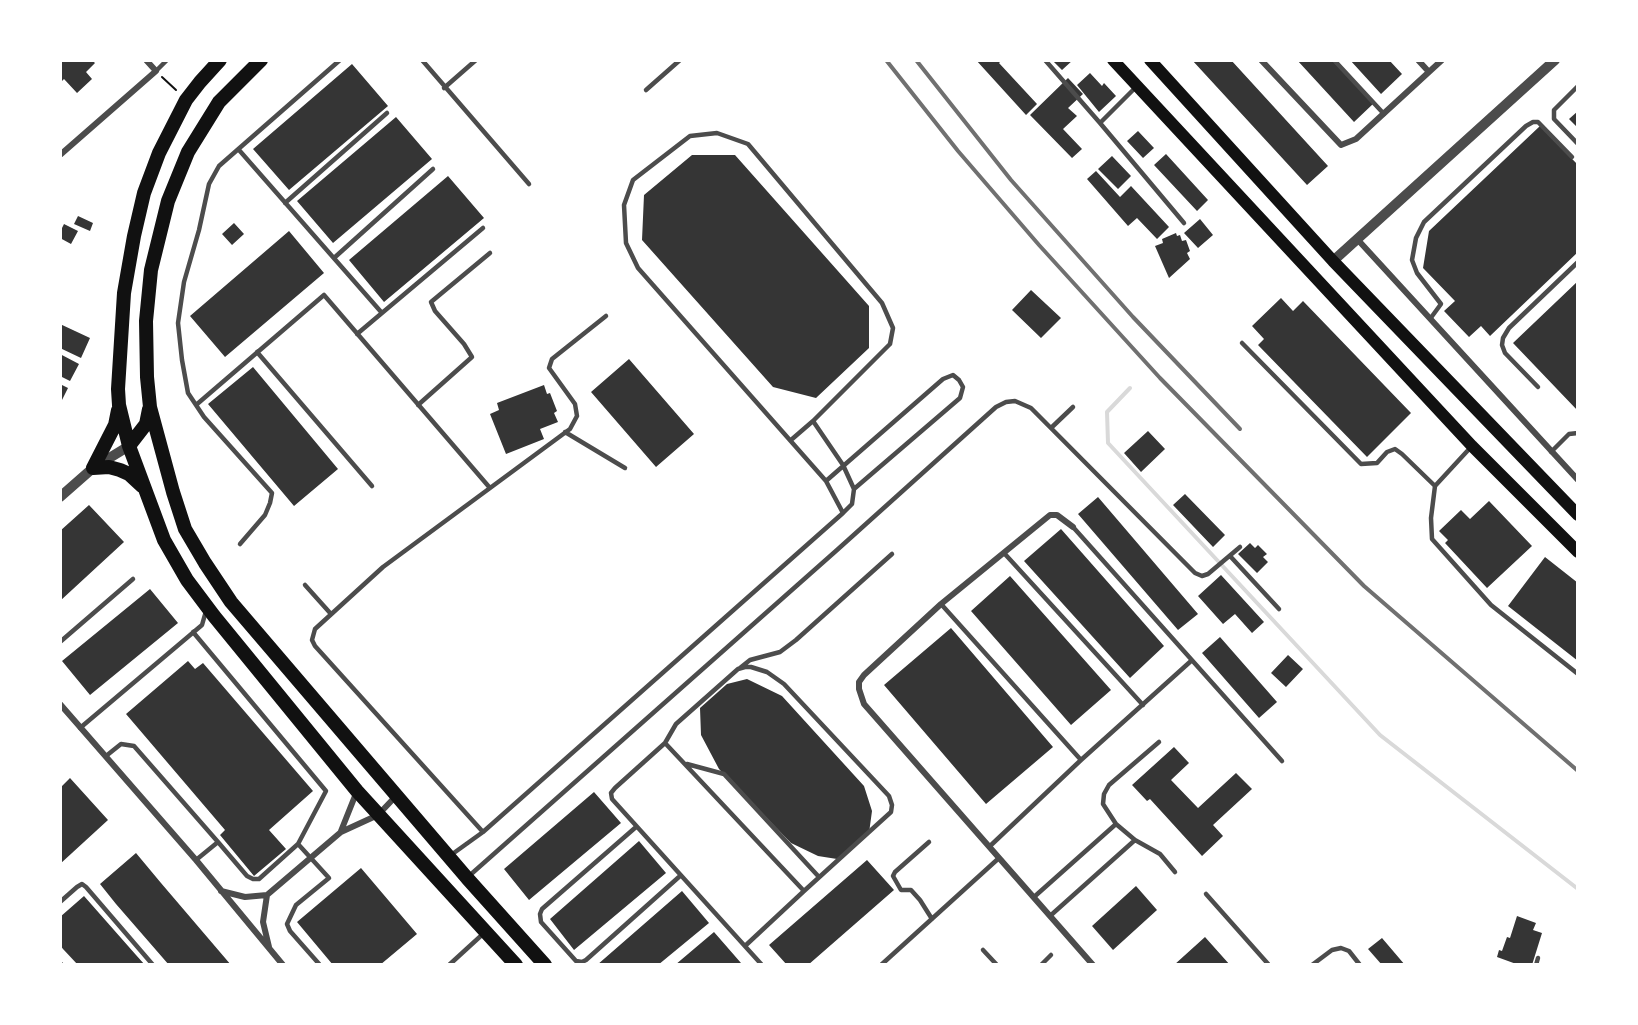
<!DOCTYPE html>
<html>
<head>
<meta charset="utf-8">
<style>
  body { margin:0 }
  #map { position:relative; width:1638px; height:1025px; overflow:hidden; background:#fff; font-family:Overpass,sans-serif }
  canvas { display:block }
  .frame { position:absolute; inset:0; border:62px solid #fff; pointer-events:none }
</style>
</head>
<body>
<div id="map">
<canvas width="1638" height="1025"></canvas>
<div class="frame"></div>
</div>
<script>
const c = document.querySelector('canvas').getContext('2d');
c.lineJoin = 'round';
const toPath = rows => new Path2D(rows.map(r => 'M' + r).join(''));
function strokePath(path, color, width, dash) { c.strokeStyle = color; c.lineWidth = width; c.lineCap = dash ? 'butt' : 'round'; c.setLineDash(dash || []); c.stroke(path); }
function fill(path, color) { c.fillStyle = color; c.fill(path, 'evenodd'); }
strokePath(toPath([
  [1130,388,1107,412,1108,443,1380,735,1578,889]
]), '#d9d9d9', 4);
fill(toPath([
  [63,60,92,60,95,63,86,72,92,79,77,93,64,79,60,83,60,63],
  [976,60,1002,60,999,63,1037,104,1026,115],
  [1052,60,1073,60,1062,70],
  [1192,60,1231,60,1328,166,1307,185],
  [1297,60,1334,60,1374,103,1354,122],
  [1350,60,1389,60,1402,74,1381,94],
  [352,64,388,106,289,190,253,149],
  [1090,73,1102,86,1104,83,1116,96,1099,112,1077,85],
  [1068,78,1083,94,1068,108,1077,116,1063,129,1082,149,1072,158,1030,115],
  [1578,111,1578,128,1569,119],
  [396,117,432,159,333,243,297,201],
  [1540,126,1578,165,1578,252,1490,336,1481,326,1469,337,1444,311,1455,301,1423,268,1429,231],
  [1138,131,1154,148,1143,158,1127,141],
  [1166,154,1208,200,1197,211,1154,165],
  [692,155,735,155,869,306,869,348,816,398,773,387,642,240,644,195],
  [1112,156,1131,176,1118,189,1098,169],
  [1096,171,1120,197,1131,186,1169,227,1157,239,1137,218,1128,226,1087,179],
  [448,176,484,218,384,302,349,260],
  [78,216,93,223,90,231,74,224],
  [1200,219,1213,235,1198,248,1184,233],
  [234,223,244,234,232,245,222,234],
  [64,224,78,231,71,244,60,238,60,232],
  [289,231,324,273,225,357,190,316],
  [1176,233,1177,236,1180,235,1182,241,1186,240,1190,251,1187,253,1190,259,1169,278,1155,246,1163,243,1162,239],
  [1578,281,1578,411,1513,343],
  [1031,290,1061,318,1041,338,1012,310],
  [1281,298,1293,311,1303,301,1411,413,1367,457,1258,345,1264,339,1252,326],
  [60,324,90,338,81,358,60,348],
  [60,354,79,364,70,381,60,376],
  [629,359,694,434,656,467,591,392],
  [253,367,338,469,294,506,208,404],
  [60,384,68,388,60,404],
  [544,385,547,394,550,393,557,411,554,413,558,422,540,429,544,439,506,454,490,414,499,410,497,403],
  [1148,431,1165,449,1141,472,1124,453],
  [1185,494,1225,535,1213,547,1173,505],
  [1098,497,1198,614,1178,630,1078,514],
  [1489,501,1532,546,1487,588,1445,543,1448,540,1439,531,1461,510,1470,519],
  [89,505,124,542,60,601,60,531],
  [1061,529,1164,646,1130,678,1024,561],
  [1250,543,1255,548,1258,545,1267,554,1263,557,1268,562,1257,573,1238,554],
  [1545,557,1578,583,1578,661,1508,606],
  [1221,575,1264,622,1252,633,1235,614,1223,624,1198,596],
  [1010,576,1111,690,1071,725,971,611],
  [150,589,178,623,90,695,62,661],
  [951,628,1053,747,986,804,884,685],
  [1220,637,1277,702,1259,718,1202,653],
  [1288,655,1303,669,1286,687,1271,673],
  [188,661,195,669,203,663,313,791,269,830,286,849,254,876,220,835,225,830,126,714],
  [747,679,782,696,864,786,872,811,869,833,837,859,818,856,791,843,719,769,701,735,700,708,727,684],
  [1174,747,1189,763,1171,780,1198,808,1236,773,1252,789,1213,825,1223,836,1202,856,1150,799,1147,801,1132,785],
  [70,778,108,820,60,864,60,788],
  [594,792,621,823,529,900,504,869],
  [639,841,666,873,574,950,550,919],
  [136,853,161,883,231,965,169,965,116,904,100,884],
  [867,860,894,890,808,965,787,965,769,945],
  [361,868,417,934,380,965,333,965,297,922],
  [1136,886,1157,910,1113,950,1092,926],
  [682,891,709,923,658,965,597,965],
  [84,896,136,955,145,965,78,965,63,949,60,945,60,917],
  [1517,916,1536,923,1533,930,1542,933,1532,965,1519,965,1497,957,1499,950,1502,951,1507,937,1510,938],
  [714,932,741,963,739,965,675,965],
  [1205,937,1230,965,1174,965],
  [1382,938,1405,965,1382,965,1368,949]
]), '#353535');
strokePath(toPath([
  [162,77,176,90]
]), '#111', 2);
strokePath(toPath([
  [422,60,529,184],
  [1045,60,1100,123,1135,88],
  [1334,60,1384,114],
  [156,71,167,60],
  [1578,86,1554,110,1554,119,1578,144],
  [444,88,476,60],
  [646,90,680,60],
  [1100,123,1184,223],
  [239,150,382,313],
  [285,203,387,113],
  [334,258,433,169],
  [1430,319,1441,304,1417,273,1412,260,1416,238,1424,222,1526,126,1533,122,1538,122,1572,157],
  [357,334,483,228],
  [1242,343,1361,464,1377,463,1387,452,1395,449,1402,454,1435,486],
  [257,352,372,486],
  [1538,387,1505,353,1502,345,1503,338,1509,328,1578,262],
  [196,405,324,295,490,488],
  [418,405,472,357,464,344,435,311,431,302,490,253],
  [1051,428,1073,407],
  [565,432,625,468],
  [791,440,813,421],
  [1471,447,1435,486,1431,518,1432,539,1491,605,1578,674],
  [1551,452,1569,434,1578,433],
  [826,481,943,379,953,375,959,380,963,387,960,398,854,489],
  [1073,527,1282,761],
  [240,544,265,515,270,503,272,493,204,417,188,393,182,360,178,323,184,282,199,230,209,184,219,166,340,60],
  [1004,553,1143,705],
  [1230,556,1279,609],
  [305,585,331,614],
  [941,604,1081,760],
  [193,632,326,791,298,844,329,878,296,905,287,924,290,931,320,965],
  [60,642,133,579],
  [740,668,750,660,780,652,796,640,892,554],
  [80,728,202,625,206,611],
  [665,743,804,891,745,946],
  [106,756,121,744,134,746,218,842,196,860],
  [687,764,724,774,819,877],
  [636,827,542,909,540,914,541,922,576,961,582,962,586,960,680,876],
  [483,832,315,646,312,640,315,629,383,567,570,429,577,416,575,404,549,368,552,359,606,316],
  [1135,840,1160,854,1175,872],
  [218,842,247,876,253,879,259,879,298,844],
  [929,842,895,872,893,876,901,890,911,890,920,900,932,919],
  [989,847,1081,760,1191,661],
  [451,855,483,832,843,513,826,481,638,268,626,243,624,205,633,180,690,136,717,133,748,144,882,303,893,328,890,344,813,421,843,465,854,489,852,504,843,513],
  [469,876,837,550,996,407,1006,402,1015,401,1031,408,1195,573,1202,576,1208,574,1240,547],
  [1206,894,1269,965],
  [1034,897,1116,824],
  [60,902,77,887,82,884,86,887,153,965],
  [1050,916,1135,840,1116,824,1103,804,1104,794,1109,785,1159,742],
  [983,950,997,965],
  [60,963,62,965],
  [449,965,484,933],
  [762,965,612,799,611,793,615,788,665,743,676,724,738,669,745,667,751,667,767,672,784,684,889,796,892,805,891,812,804,891],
  [881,965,999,858],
  [1041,965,1051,955],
  [1312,965,1332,950,1341,948,1349,951,1360,965],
  [1536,965,1538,958]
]), '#4c4c4c', 4.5);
strokePath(toPath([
  [1261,60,1341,145,1356,139,1442,60],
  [1418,60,1429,72],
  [60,155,156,71,146,60],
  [1358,240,1578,480],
  [1073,527,1057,515,1050,515,941,604,864,675,859,682,859,689,864,704,1093,965],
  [60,704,196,860,283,965],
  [341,831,357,791],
  [221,891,245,897,267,895,341,832,378,815,396,796],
  [267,895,263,922,269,947]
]), '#4c4c4c', 6);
strokePath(toPath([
  [1333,261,1555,60],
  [60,497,93,468,129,446]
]), '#4c4c4c', 10);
strokePath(toPath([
  [1113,60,1472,446,1578,552],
  [1150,60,1333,261,1578,515]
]), '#111', 12);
strokePath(toPath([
  [220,60,200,82,186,100,159,153,144,193,134,236,124,293,118,389,119,405,129,446,164,540,187,580,214,616,357,791,516,965],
  [261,60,219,102,188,152,168,201,151,270,146,321,147,377,150,407,173,492,185,529,205,563,231,602,467,878,545,965],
  [129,446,146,424,149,409],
  [93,468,115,425,118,410],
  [93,468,109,467,120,470,129,474,142,486]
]), '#111', 14);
strokePath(toPath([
  [886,60,958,151,1039,245,1160,378,1364,586,1578,771],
  [916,60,1011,180,1133,317,1240,429]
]), '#707070', 4);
</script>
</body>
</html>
